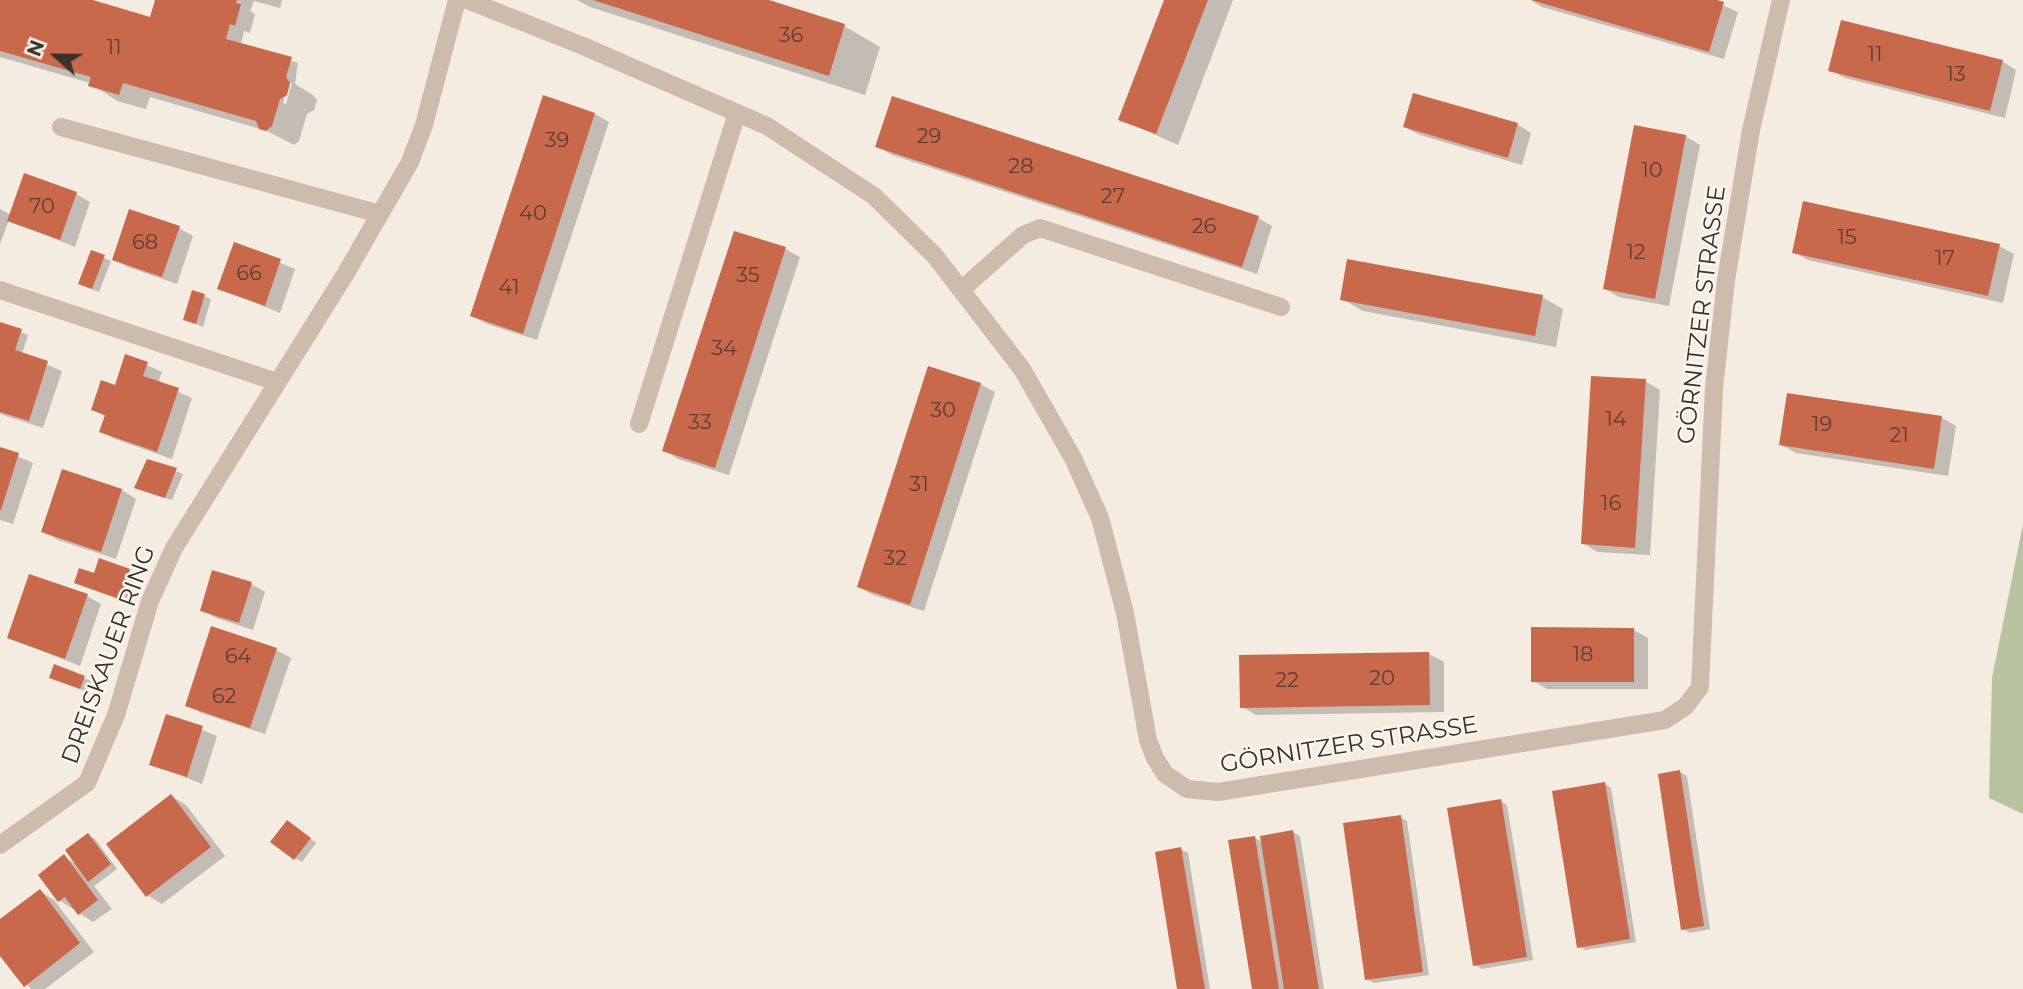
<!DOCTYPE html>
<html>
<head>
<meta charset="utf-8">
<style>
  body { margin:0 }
  #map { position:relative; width:2023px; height:989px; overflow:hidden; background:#f4ebe1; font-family:Montserrat,sans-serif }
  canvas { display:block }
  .north { position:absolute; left:21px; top:21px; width:70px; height:70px; -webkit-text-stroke:5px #fbf5ee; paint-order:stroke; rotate:291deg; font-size:19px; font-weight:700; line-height:28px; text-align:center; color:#3b302b }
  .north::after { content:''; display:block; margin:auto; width:24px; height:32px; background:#3b302b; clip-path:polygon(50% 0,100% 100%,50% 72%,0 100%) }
</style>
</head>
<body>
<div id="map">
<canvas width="2023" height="989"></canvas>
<div class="north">N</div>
</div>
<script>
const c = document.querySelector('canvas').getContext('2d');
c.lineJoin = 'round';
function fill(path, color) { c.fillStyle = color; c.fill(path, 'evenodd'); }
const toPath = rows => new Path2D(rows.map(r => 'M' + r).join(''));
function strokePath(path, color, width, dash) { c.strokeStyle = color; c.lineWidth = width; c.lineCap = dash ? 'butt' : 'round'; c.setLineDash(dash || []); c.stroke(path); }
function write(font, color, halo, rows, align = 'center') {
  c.font = font + ' Montserrat,sans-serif'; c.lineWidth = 5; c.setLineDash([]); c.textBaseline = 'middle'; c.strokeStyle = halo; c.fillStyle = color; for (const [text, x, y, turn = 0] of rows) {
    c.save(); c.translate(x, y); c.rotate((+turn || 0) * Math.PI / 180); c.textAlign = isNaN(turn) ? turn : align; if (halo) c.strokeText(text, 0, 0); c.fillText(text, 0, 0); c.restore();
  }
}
fill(toPath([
  [2023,524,2023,814,1989,798,1992,678]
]), '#b8c4a0');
fill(toPath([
  [0,0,86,0,152,19,157,0,282,0,280,8,254,1,250,11,255,14,250,33,244,31,241,44,298,63,295,84,313,95,317,100,314,110,307,114,299,141,294,145,267,131,150,97,146,109,117,101,90,83,0,57],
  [288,83,292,83,286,104,283,103],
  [577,0,763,0,844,26,880,47,865,95,590,7],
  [1166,0,1233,0,1178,145,1120,119],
  [1531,0,1711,0,1738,12,1724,59,1542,7],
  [2002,61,2016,70,2005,118,1845,78,1830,70],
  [544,98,595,114,609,122,537,340,487,324,472,316],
  [1517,124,1531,133,1522,165,1420,135,1405,127],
  [1685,136,1700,145,1669,306,1619,297,1605,289],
  [877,146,1258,218,1272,226,1257,274,892,155],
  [76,194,90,202,75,247,9,220,0,244,0,209,11,215],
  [179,228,193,236,177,284,128,267,114,259],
  [235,244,295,269,280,313,220,288],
  [1999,246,2014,254,2003,303,1808,260,1794,252],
  [785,249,800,257,729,475,678,459,664,450],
  [92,252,111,261,99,292,86,287],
  [194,292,211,299,203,327,185,319],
  [1542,297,1563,309,1556,347,1363,311,1342,299],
  [0,324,28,335,22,354,62,371,43,428,0,414],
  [126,356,162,372,158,383,192,398,172,459,115,439,101,431,106,417,93,409,116,388],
  [1645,381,1660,390,1650,555,1597,552,1583,543],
  [980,384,995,392,924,611,873,595,859,587],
  [1942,418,1956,426,1948,476,1796,453,1781,445],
  [0,449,33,463,13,524,0,520],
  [148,461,183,474,172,500,143,491],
  [63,471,122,490,136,499,116,559,58,540,43,531],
  [129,571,136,575,126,602,76,583,95,576],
  [251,584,265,592,253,630,216,618,202,610],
  [87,596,101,604,80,666,9,638],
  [1634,630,1648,638,1648,689,1547,689,1533,681],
  [276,650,291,658,265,734,201,713,187,705],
  [1429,654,1444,662,1444,712,1256,715,1242,707],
  [55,667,91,681,87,692,51,677],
  [167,716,217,736,202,784,151,764],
  [1680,772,1687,776,1710,929,1690,933,1683,929],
  [1605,784,1611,788,1636,942,1585,950,1579,946],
  [171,796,186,805,225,856,162,904,147,895],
  [1501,801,1507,805,1533,960,1482,969,1475,965],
  [1400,817,1407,821,1429,975,1374,983,1367,979],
  [294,826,316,843,302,862,295,858],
  [1293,832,1300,836,1324,989,1254,989,1255,838,1262,842],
  [88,835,95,839,117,869,94,886,112,909,93,922,59,900,64,857,77,864],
  [1181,849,1188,853,1210,989,1179,989],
  [40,891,54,900,94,952,45,989,31,989,0,953,0,921]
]), '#0003');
fill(toPath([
  [0,0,93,0,150,17,155,0,237,0,236,3,241,4,235,26,230,24,226,39,292,57,286,77,290,83,287,95,280,99,272,126,266,131,259,129,256,121,123,83,119,95,88,86,91,77,0,51],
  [593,0,769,0,845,24,829,76],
  [1164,0,1208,0,1156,134,1118,120],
  [1531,0,1717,0,1724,2,1709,52],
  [1841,20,2003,60,1990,111,1828,71],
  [1413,93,1518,123,1508,158,1403,127],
  [543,95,595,113,523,334,470,316],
  [892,96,1259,216,1242,267,875,147],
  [1634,125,1686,135,1655,299,1603,289],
  [24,173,77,192,60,240,7,221],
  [1803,201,2000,244,1988,296,1792,253],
  [129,209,180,226,162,277,112,260],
  [734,231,786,247,715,468,662,451],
  [234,242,281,259,265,306,217,289],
  [91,250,105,255,92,289,78,284],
  [1347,259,1543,295,1535,336,1340,300],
  [192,290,205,294,196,324,183,320],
  [0,322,22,329,15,350,48,361,29,421,0,412],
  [125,354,148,362,143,376,179,388,157,452,99,432,105,415,91,410,101,380,115,385],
  [928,366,981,383,910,605,857,587],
  [1591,376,1646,379,1635,548,1581,544],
  [1787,393,1942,416,1934,469,1779,445],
  [0,447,19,453,1,510,0,510],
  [147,459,177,468,165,498,134,488],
  [62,469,122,489,101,552,41,532],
  [99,558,130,569,119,599,74,583,79,568,94,573],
  [212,570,252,582,239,623,200,611],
  [29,574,88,594,65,659,7,638],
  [211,626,277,648,250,728,185,706],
  [1531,627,1634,628,1634,682,1531,682],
  [1429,652,1430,705,1240,708,1239,655],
  [54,664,85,676,80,689,49,678],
  [166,714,203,726,187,777,149,765],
  [1680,770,1704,926,1681,930,1658,774],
  [1605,782,1630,939,1577,948,1552,791],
  [171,794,211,847,146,897,106,844],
  [1501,799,1527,957,1473,966,1447,808],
  [1401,815,1423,972,1365,980,1343,823],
  [287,820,311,838,294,860,270,842],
  [1293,830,1319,989,1284,989,1260,836],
  [88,833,111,864,88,882,65,850],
  [1255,836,1279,989,1252,989,1228,840],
  [1181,847,1205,989,1177,989,1155,852],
  [64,854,98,900,78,915,65,897,58,902,38,875],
  [40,889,80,943,24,987,0,956,0,919]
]), '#c8694b');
strokePath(toPath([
  [61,127,380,214],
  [961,290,1023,235,1040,228,1281,307],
  [639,424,737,113]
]), '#cdbbac', 18);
strokePath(toPath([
  [467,0,583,46,767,126,874,196,935,256,1022,369,1073,458,1100,518,1125,613,1148,740,1155,758,1165,774,1187,789,1218,792,1665,720,1686,706,1700,687,1714,388,1726,280,1751,130,1781,0],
  [0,290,277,382],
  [0,845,87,783,116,715,150,601,174,548,346,273,410,162,424,125,457,0]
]), '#cdbbac', 18);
write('21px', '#5e3e33', null, [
  ["36",791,36],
  ["11",114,48],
  ["11",1875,55],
  ["13",1956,75],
  ["29",929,137],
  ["39",557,141],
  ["28",1021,167],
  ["10",1652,171],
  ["27",1113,197],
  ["70",42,207],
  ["40",533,214],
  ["26",1204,227],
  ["15",1847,238],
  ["68",145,243],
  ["12",1636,253],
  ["17",1945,259],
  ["66",249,274],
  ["35",748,276],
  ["41",509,288],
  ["34",724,349],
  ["30",943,411],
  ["14",1616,420],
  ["33",700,423],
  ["19",1822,425],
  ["21",1899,436],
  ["31",919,485],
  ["16",1611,504],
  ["32",895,559],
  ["18",1583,655],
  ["64",238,657],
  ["20",1382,679],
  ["22",1287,681],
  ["62",224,697]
]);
write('24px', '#3b302b', '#fbf5ee', [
  ["GÖRNITZER STRASSE",1702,315,-83],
  ["DREISKAUER RING",109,655,-70],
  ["GÖRNITZER STRASSE",1349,745,-9]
]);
</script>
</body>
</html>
